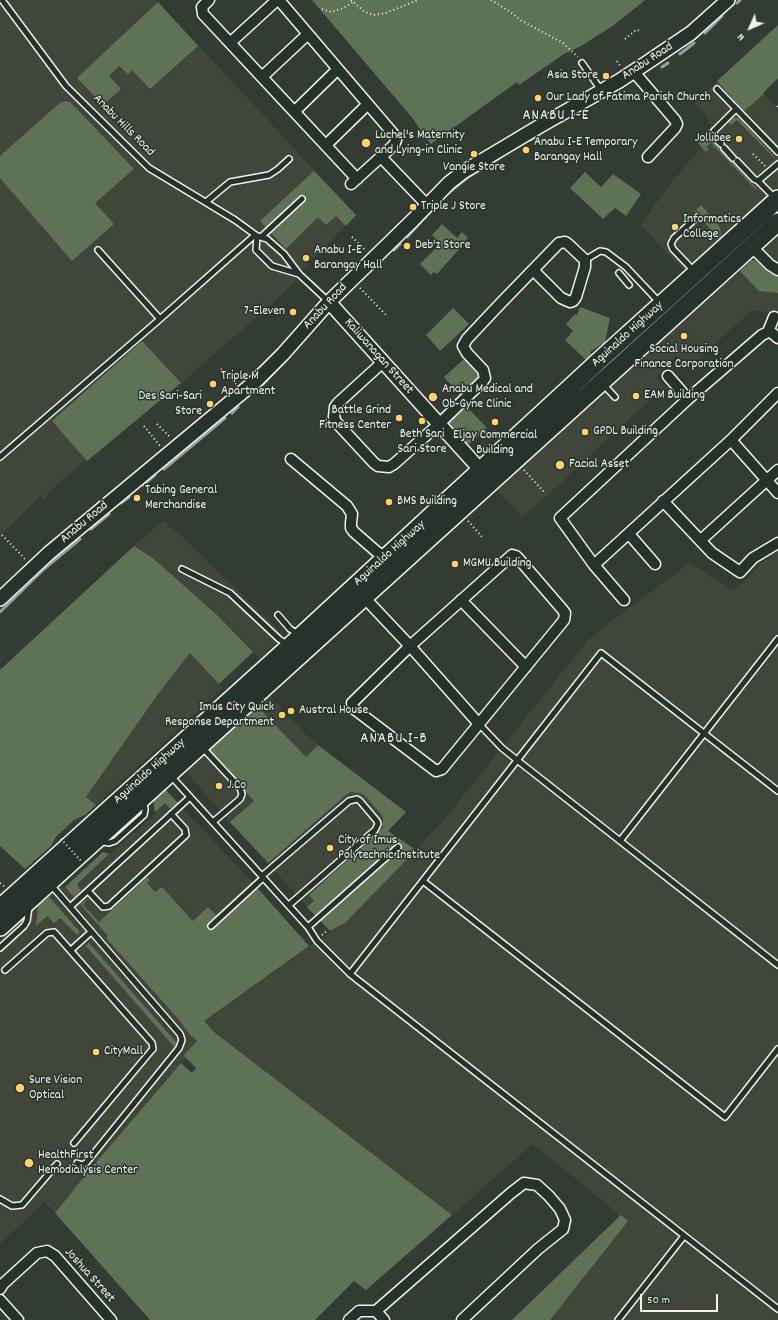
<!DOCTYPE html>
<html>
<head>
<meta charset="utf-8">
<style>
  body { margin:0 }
  #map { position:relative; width:778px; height:1320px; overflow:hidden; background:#323c33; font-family:Dekko,sans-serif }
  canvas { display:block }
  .north { position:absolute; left:730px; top:8px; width:40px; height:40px; -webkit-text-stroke:3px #26332d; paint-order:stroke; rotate:225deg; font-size:11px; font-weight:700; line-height:16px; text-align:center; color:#f4f1e8 }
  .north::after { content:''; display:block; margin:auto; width:14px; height:18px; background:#f4f1e8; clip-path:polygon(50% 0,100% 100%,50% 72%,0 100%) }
  .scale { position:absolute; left:640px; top:1294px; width:78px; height:18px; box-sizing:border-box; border:2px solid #f4f1e8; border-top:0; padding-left:5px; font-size:12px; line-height:14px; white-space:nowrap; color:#f4f1e8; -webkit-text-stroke:3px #26332d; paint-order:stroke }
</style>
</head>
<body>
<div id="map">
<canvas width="778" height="1320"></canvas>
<div class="north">N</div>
<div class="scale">50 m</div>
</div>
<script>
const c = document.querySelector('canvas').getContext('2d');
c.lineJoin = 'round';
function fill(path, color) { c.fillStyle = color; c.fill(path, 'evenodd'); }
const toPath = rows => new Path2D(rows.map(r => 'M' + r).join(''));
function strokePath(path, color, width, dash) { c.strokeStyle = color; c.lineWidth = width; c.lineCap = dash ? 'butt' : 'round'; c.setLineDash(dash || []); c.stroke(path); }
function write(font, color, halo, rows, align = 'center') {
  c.font = font + ' Dekko,sans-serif'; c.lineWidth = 3; c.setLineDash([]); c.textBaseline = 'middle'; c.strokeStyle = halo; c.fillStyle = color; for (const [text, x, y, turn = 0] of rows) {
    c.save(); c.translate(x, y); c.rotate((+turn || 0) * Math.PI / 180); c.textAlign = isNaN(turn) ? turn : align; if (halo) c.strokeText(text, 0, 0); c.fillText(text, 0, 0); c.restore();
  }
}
fill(toPath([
  [0,0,156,0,356,215,303,269,296,280,273,303,181,383,87,461,85,460,47,494,48,495,44,499,40,496,0,536],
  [726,73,751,104,764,94,778,109,778,187,685,272,641,225,669,185,702,147,698,143,712,126,704,113,694,103],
  [778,236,778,316,768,313,752,310,691,366,676,356,656,378,667,388,656,399,653,397,538,504,522,517,497,489],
  [163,521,181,536,284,635,259,658,217,615,154,559,134,546],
  [778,551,778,1320,512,1320,620,1215,533,1144,452,1215,214,1032,204,1021,317,941,345,923,444,820,588,640,613,620,690,563,734,591,761,564],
  [190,652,223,688,96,805,86,797,158,694],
  [269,695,310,739,318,745,306,757,257,706],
  [208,749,255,801,230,822,188,774,188,771,190,765],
  [360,777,406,812,310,910,265,860],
  [165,789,252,882,216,916,193,921,162,887,106,938,180,1021,189,1034,197,1041,199,1045,170,1075,92,1167,55,1213,44,1202,0,1244,0,940,61,886,63,888,103,852,110,854,156,813,153,799]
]), '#40473a');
fill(toPath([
  [312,0,645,0,614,25,581,46,564,54,519,85,517,82,431,144,422,133,414,120],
  [158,2,198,46,150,89,132,70,128,74,119,66,109,76,121,89,103,105,77,78],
  [778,25,778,78,763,93,764,94,744,111,717,81],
  [65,101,70,102,76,108,134,169,95,203,114,224,72,261,0,178,0,156,54,108,60,103],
  [729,117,739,118,774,156,775,159,737,120,731,125,726,120],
  [712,126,714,127,709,135,711,139,757,189,756,190,711,143,706,147,709,149,706,152,698,143],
  [314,171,356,215,346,226,336,216,326,225,318,217,286,249,260,221],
  [585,172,601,187,613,174,641,194,626,216,615,208,603,219,570,188],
  [701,205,720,227,721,238,720,239,694,212],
  [442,224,457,238,462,232,468,238,461,245,462,246,437,274,434,272,431,275,420,264,440,244,432,235],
  [752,260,756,261,768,272,778,276,778,293,759,291,740,271],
  [580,307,610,318,605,342,590,352,593,356,587,361,565,340,573,331,566,324,575,314,577,315],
  [453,308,469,324,440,351,426,335],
  [142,341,181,383,87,461,52,421],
  [465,358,479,373,480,376,479,379,461,396,444,377],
  [466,406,487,428,468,445,448,423],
  [134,546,154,559,217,615,253,652,219,684,190,653,158,694,86,797,96,805,85,815,74,820,56,837,51,846,25,869,0,846,0,670],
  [257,706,306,757,318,745,406,812,388,831,416,850,345,923,330,931,307,907,314,901,309,895,380,831,383,827,383,818,381,814,364,795,360,793,351,792,347,794,268,863,230,822,254,801,208,749],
  [165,789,178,803,171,809,165,803,155,812,153,799],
  [103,852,109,854,77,884,81,891,74,897,65,887],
  [147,877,150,880,147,883,155,892,162,887,193,921,208,907,216,915,252,882,309,946,204,1021,214,1032,452,1215,366,1290,354,1281,315,1320,150,1320,55,1213,92,1167,181,1063,192,1073,196,1068,184,1056,185,1054,197,1041,189,1034,180,1021,106,938,108,936,80,904,88,899,83,905,99,922],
  [49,897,80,932,77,935,60,918,54,923,47,916,36,926,38,906],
  [89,943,176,1042,177,1044,175,1048,86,946],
  [621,1215,628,1221,550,1320,512,1320]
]), '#5f7255');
strokePath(toPath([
  [737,3,740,0],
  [705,33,722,16],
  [680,54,694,43],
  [662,67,668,63],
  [556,124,562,121],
  [530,140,539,135],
  [447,194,468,177,498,159],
  [407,237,440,201],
  [394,250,400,244],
  [263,384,282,364],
  [232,413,238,407],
  [164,469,225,418],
  [143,485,155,475],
  [121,503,129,497],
  [91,529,109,514],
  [0,612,44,569,80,539]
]), '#92a1a3', 3);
const service = toPath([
  [2,0,66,86,149,168,235,220,257,236,267,239,284,254,299,274,329,302],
  [582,63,601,90],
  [717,89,778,152],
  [721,144,714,137,714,131,736,109],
  [724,148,733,158],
  [737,161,754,179,758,181],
  [775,198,758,181,778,164],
  [206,202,230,182,269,175,278,169,289,159],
  [257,236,256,250,272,266,299,274],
  [261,237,302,199],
  [98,250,160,319],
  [585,260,600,251,606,252,626,267,660,303],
  [694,271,673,249,671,244,674,238,695,219],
  [619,273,629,285],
  [603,384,615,397],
  [0,457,160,319,255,235],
  [182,569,230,593,279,639,288,645],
  [278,615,290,629,298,634],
  [479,724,502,748,517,760,778,965],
  [202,747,240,788,242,794,240,799,213,822],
  [171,776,308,927,317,941,350,974,778,1309],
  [99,841,109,843,115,841,144,815,145,810,144,801],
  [620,841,778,639],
  [262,876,349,801,357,799,360,801,377,821,378,824,375,830,289,905],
  [423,881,725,1117,778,1049],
  [51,885,180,1034,182,1040,179,1048,86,1163,82,1165,77,1163],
  [88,891,103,907,109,906,186,835,185,829,171,814],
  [70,907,190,797],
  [211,926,263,878],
  [308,927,398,847],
  [0,948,24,926,27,921,29,907],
  [71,950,91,932],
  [5,970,47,933,54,932,152,1043,153,1049,151,1051,74,1143],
  [350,974,601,653,778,791],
  [0,1199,12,1206,22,1205,57,1164],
  [618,1320,684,1236]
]);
const minor = toPath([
  [209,0,202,7,203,14,357,179],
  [279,0,396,137,396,140,394,145,351,184],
  [231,42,277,0],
  [634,72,675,120,677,124,675,128,648,157],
  [263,76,308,34],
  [295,111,338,69],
  [326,145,368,104],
  [381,157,427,205],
  [751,246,770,265,778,270],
  [768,332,774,317],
  [383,362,338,403,335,407,334,417,336,422,374,463,378,466,389,467,394,464,439,424,483,381,485,378,483,370,467,353,463,346,467,339,499,305,559,243,565,242,568,244,585,260,585,267,576,297,573,301,570,302,561,298,533,270],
  [668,376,688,399],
  [731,440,778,493],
  [291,459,347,506,352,514,351,523,351,528,354,532,377,552,386,557],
  [663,501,712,553,740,572,753,558,778,543],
  [629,534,655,564],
  [701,540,778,470],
  [512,555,516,556,518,558,562,609,565,613,564,620,442,769,436,771,353,708,352,703,410,646,512,555],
  [594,565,731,440,778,393],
  [361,594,410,646,479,724],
  [461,600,526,667],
  [624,600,594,565,560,518,688,399,762,335,768,332,772,333,778,338],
  [0,1289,3,1284,37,1253,47,1251,55,1256,111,1320],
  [0,1300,18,1320],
  [376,1311,511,1193,524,1183,537,1185,549,1196,560,1209,565,1220,563,1229,538,1249,462,1320],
  [376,1311,384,1320],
  [349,1320,359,1311,376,1311]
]);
const tertiary = toPath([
  [329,302,486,476],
  [0,599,49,553,257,380,283,354,329,302,413,220,449,183,463,172,540,126,619,81,645,64,691,33,728,0]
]);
const trunk = toPath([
  [0,908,290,646,602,358,778,199],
  [0,927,778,222]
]);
strokePath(service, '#f4f1e8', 8);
strokePath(minor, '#f4f1e8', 13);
strokePath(tertiary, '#f4f1e8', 16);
strokePath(trunk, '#f4f1e8', 20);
strokePath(toPath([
  [351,0,365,12,374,15,386,13,418,0],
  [491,0,509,11,522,21,563,43,578,57],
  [322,9,331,12,343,8,353,2],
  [625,39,636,30,641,31],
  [617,61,621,67],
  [777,106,778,107],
  [753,154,765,166],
  [352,237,366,251],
  [360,288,386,315],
  [221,369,236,384],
  [157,424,170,437],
  [144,426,160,446],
  [524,470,545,493],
  [468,521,483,538],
  [2,535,26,560],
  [0,883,4,886],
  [322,935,327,931]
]), '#f4f1e8', 2, [1, 3]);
strokePath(service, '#26332d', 5);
strokePath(minor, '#26332d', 10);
strokePath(tertiary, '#26332d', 13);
strokePath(trunk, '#26332d', 17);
strokePath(toPath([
  [61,839,82,862]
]), '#f4f1e8', 2, [1, 3]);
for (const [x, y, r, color] of [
  [606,76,4,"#ffd166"],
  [538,98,4,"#ffd166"],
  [739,139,4,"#ffd166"],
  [366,143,5,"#ffd166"],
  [526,150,4,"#ffd166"],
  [474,154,4,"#ffd166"],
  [413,207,4,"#ffd166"],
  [675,227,4,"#ffd166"],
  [407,246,4,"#ffd166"],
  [306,258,4,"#ffd166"],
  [293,312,4,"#ffd166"],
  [684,336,4,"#ffd166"],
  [213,384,4,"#ffd166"],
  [636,396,4,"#ffd166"],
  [433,397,5,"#ffd166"],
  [210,404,4,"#ffd166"],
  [399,418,4,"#ffd166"],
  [422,421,4,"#ffd166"],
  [495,422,4,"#ffd166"],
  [585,432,4,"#ffd166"],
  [560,465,5,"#ffd166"],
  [137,498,4,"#ffd166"],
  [389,502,4,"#ffd166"],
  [455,564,4,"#ffd166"],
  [291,711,4,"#ffd166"],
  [282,715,4,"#ffd166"],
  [219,786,4,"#ffd166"],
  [330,848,4,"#ffd166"],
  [96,1052,4,"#ffd166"],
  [20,1088,5,"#ffd166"],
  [29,1163,5,"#ffd166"]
]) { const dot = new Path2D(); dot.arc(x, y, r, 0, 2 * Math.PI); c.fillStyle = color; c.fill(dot); strokePath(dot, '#26332d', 1.5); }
write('13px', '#f4f1e8', '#26332d', [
  ["Anabu Road",648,62,-33],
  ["Anabu Hills Road",123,126,45],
  ["Anabu Road",326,307,-47],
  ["Aguinaldo Highway",628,335,-42],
  ["Kaliwanagan Street",378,357,48],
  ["Anabu Road",85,523,-40],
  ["Aguinaldo Highway",390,554,-42],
  ["Aguinaldo Highway",150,772,-42],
  ["Joshua Street",89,1276,48]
]);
write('13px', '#f4f1e8', '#26332d', [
  ["Asia Store",598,76,"right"],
  ["Our Lady of Fatima Parish Church",546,98],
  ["Luchel's Maternity",375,136],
  ["and Lying-in Clinic",375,151],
  ["Jollibee",731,139,"right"],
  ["Anabu I-E Temporary",534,143],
  ["Barangay Hall",534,158],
  ["Vangie Store",474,168,"center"],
  ["Triple J Store",421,207],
  ["Informatics",683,220],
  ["College",683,235],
  ["Deb'z Store",415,246],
  ["Anabu I-E",314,251],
  ["Barangay Hall",314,266],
  ["7-Eleven",285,312,"right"],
  ["Social Housing",684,350,"center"],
  ["Finance Corporation",684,365,"center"],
  ["Triple M",221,377],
  ["Apartment",221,392],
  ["Anabu Medical and",442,390],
  ["Ob-Gyne Clinic",442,405],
  ["EAM Building",644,396],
  ["Des Sari-Sari",202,397,"right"],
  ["Store",202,412,"right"],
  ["Battle Grind",391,411,"right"],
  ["Fitness Center",391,426,"right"],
  ["GPDL Building",593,432],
  ["Beth Sari",422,435,"center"],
  ["Sari Store",422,450,"center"],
  ["Eljay Commercial",495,436,"center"],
  ["Building",495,451,"center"],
  ["Facial Asset",569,465],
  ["Tabing General",145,491],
  ["Merchandise",145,506],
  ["BMS Building",397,502],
  ["MGMU Building",463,564],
  ["Imus City Quick",274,708,"right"],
  ["Response Department",274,723,"right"],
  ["Austral House",299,711],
  ["J.Co",227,786],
  ["City of Imus",338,841],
  ["Polytechnic Institute",338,856],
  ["CityMall",104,1052],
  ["Sure Vision",29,1081],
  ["Optical",29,1096],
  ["HealthFirst",38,1156],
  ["Hemodialysis Center",38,1171]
], 'left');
c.letterSpacing = '1px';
write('15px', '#f4f1e8', '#26332d', [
  ["ANABU I-E",556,117],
  ["ANABU I-B",394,740]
]);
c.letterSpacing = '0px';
</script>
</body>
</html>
